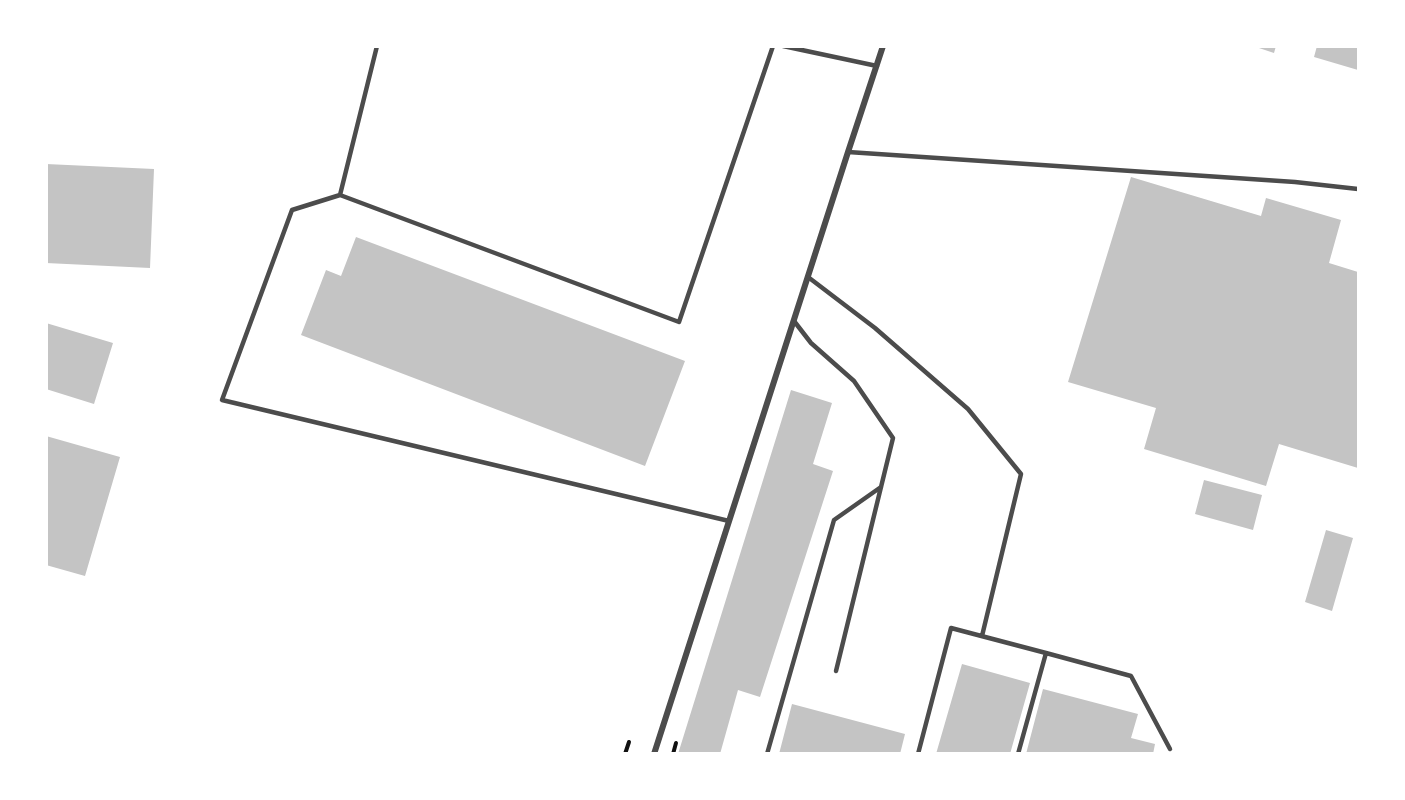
<!DOCTYPE html>
<html>
<head>
<meta charset="utf-8">
<style>
  body { margin:0 }
  #map { position:relative; width:1405px; height:800px; overflow:hidden; background:#fff; font-family:"Noto Sans",sans-serif }
  canvas { display:block }
  .frame { position:absolute; inset:0; border:48px solid #fff; pointer-events:none }
</style>
</head>
<body>
<div id="map">
<canvas width="1405" height="800"></canvas>
<div class="frame"></div>
</div>
<script>
const c = document.querySelector('canvas').getContext('2d');
c.lineJoin = 'round';
function fill(path, color) { c.fillStyle = color; c.fill(path, 'evenodd'); }
const toPath = rows => new Path2D(rows.map(r => 'M' + r).join(''));
function strokePath(path, color, width, dash) { c.strokeStyle = color; c.lineWidth = width; c.lineCap = dash ? 'butt' : 'round'; c.setLineDash(dash || []); c.stroke(path); }
fill(toPath([
  [1253,46,1276,46,1274,53],
  [1317,46,1358,46,1358,70,1314,57],
  [46,164,154,169,150,268,46,263],
  [1131,177,1261,216,1266,198,1341,220,1329,263,1358,272,1358,468,1279,444,1266,486,1144,449,1156,408,1068,382],
  [356,237,685,361,645,466,301,335,326,270,341,276],
  [46,323,113,343,94,404,46,389],
  [791,390,832,403,813,464,833,471,760,697,738,690,720,754,678,754],
  [46,436,120,457,85,576,46,565],
  [1204,480,1262,495,1253,530,1195,514],
  [1326,530,1353,538,1332,611,1305,602],
  [962,664,1030,683,1010,754,936,754],
  [1043,689,1138,714,1131,738,1155,744,1153,754,1026,754],
  [792,704,905,734,900,754,779,754]
]), '#c4c4c4');
strokePath(toPath([
  [625,754,629,742],
  [673,754,676,743]
]), '#111', 4);
strokePath(toPath([
  [377,46,340,195,679,322,773,46],
  [783,46,877,66],
  [848,152,1295,182,1358,189],
  [340,195,292,210,222,400,729,521],
  [808,277,875,328,968,409,1021,474,982,636],
  [794,321,811,343,854,381,893,438,836,671],
  [767,754,834,520,881,487],
  [918,754,951,628,1046,653],
  [1018,754,1046,653,1131,676,1170,749]
]), '#4c4c4c', 4.5);
strokePath(toPath([
  [654,754,848,152,883,46]
]), '#4c4c4c', 6);
</script>
</body>
</html>
